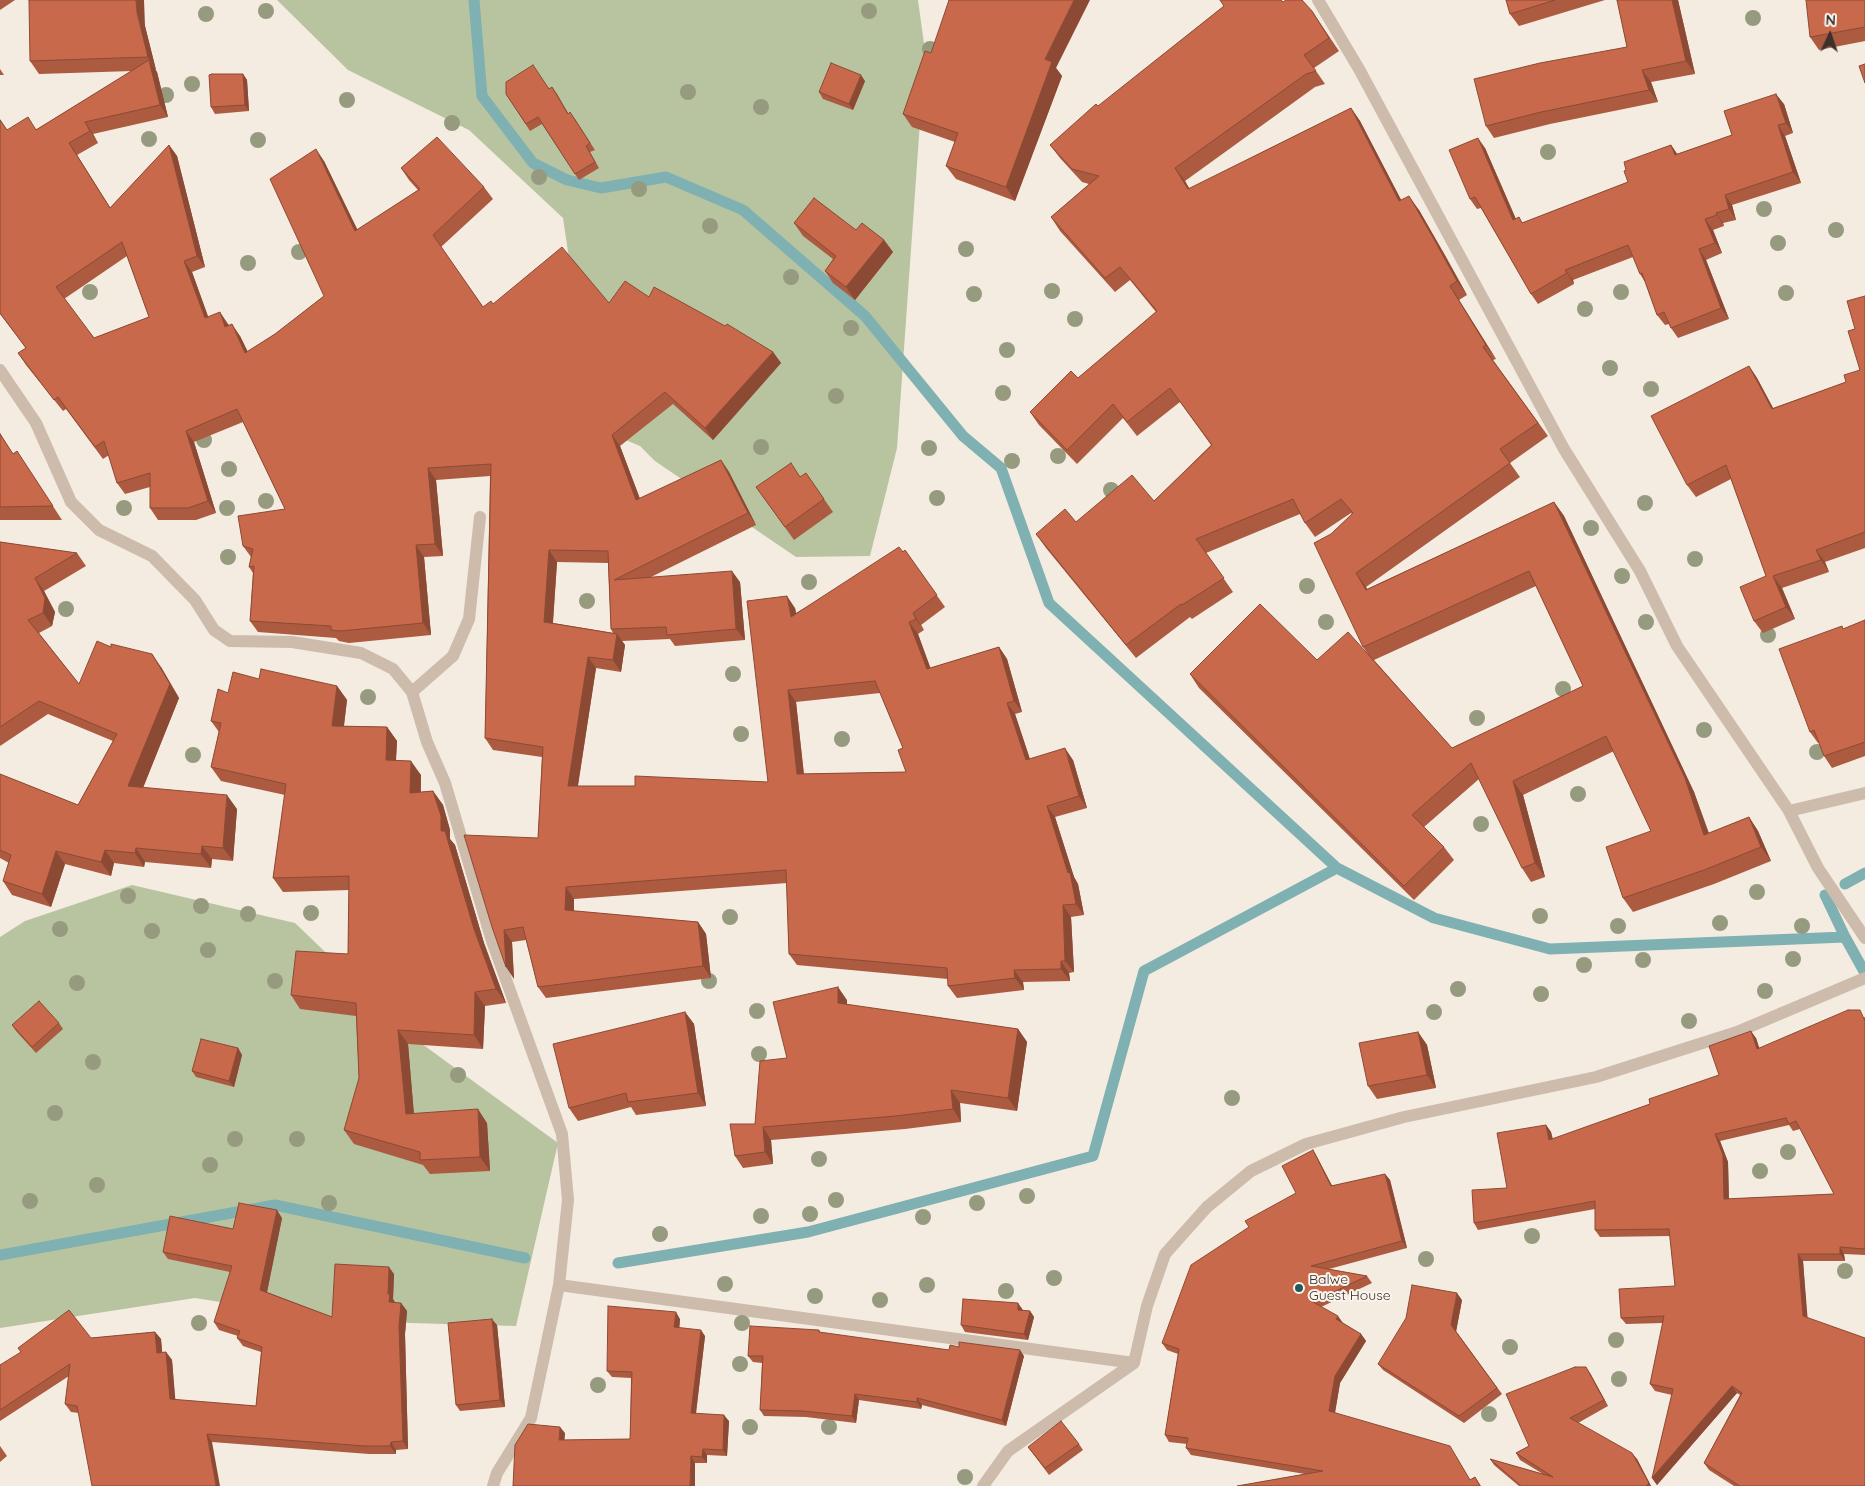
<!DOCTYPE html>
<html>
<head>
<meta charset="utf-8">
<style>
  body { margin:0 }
  #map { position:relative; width:1865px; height:1486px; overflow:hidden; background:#f4ebe1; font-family:Quicksand,sans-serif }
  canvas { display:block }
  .north { position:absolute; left:1805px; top:10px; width:50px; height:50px; -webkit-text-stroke:4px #fbf5ee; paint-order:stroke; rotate:3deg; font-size:14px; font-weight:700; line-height:20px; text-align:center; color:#3b302b }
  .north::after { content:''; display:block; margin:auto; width:18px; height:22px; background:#3b302b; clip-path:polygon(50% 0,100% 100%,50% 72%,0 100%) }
</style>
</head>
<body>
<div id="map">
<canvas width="1865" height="1486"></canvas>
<div class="north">N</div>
</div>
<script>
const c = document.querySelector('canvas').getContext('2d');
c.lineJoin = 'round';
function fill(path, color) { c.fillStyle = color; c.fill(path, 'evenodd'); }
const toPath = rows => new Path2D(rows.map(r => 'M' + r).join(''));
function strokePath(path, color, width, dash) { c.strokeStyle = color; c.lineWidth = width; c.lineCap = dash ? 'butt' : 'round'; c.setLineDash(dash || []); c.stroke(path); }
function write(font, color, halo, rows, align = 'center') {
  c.font = font + ' Quicksand,sans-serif'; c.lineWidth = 4; c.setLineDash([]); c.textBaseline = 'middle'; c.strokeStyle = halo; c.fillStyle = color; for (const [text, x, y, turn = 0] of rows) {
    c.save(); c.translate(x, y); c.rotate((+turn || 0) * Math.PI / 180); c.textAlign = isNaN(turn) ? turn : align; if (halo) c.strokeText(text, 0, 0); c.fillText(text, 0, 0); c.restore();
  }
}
fill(toPath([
  [277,0,918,0,925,51,897,448,870,556,796,557,655,461,640,446,616,436,590,400,563,218,469,130,348,70],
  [132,885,295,923,418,1041,558,1143,516,1326,340,1321,195,1298,0,1328,0,937,25,921]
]), '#b8c4a0');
strokePath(toPath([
  [474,0,482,96,533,163,567,180,601,188,666,177,743,210,865,316,963,436,1001,468,1049,603,1337,868,1434,918,1550,949,1845,937,1825,895],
  [1845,884,1865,873],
  [1845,937,1865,973],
  [0,1255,275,1205,525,1258],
  [618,1263,808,1232,1093,1156,1144,971,1337,868]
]), '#7fb0b2', 11);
strokePath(toPath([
  [1318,0,1359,69,1564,449,1640,571,1677,646,1789,811,1818,868,1865,938],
  [0,370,36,423,71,502,99,530,152,556,195,600,214,630,230,641,292,642,361,653,393,669,412,692,427,742,445,783,492,941,562,1134,568,1200,559,1285,531,1418,497,1473,493,1486],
  [412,692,453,656,469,619,480,517],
  [1789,811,1865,793],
  [559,1285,1134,1363],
  [983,1486,1008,1451,1134,1363,1147,1306,1165,1254,1207,1207,1251,1171,1306,1144,1404,1117,1596,1077,1737,1032,1865,978]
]), '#cdbbac', 12);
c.fillStyle = '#969b7f';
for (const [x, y] of [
  [266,11],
  [869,11],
  [206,14],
  [1753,18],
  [930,49],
  [192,84],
  [688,92],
  [166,95],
  [347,100],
  [761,107],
  [452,123],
  [149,139],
  [258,140],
  [1548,152],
  [539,177],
  [639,189],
  [1764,209],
  [710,226],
  [1836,230],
  [1778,243],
  [966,249],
  [299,252],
  [248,263],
  [791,277],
  [1052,291],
  [90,292],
  [1621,292],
  [1786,293],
  [974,294],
  [1585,309],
  [1075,319],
  [851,328],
  [1007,350],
  [1610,368],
  [1651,389],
  [1003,393],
  [836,396],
  [204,440],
  [761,447],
  [929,448],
  [1058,456],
  [1012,461],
  [229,469],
  [1111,490],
  [937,498],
  [266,501],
  [1645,503],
  [124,508],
  [227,508],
  [1591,528],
  [228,557],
  [1695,559],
  [1622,576],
  [809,582],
  [1307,586],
  [587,601],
  [66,609],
  [1326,622],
  [1646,622],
  [1768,635],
  [733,674],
  [1563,689],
  [368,697],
  [1477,718],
  [1704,730],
  [741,734],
  [842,739],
  [1817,752],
  [193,755],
  [1578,794],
  [1481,824],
  [1757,892],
  [128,896],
  [201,906],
  [311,913],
  [248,914],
  [1540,916],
  [730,917],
  [1720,923],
  [1618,926],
  [1802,926],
  [60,929],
  [152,931],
  [208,950],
  [1793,959],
  [1643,960],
  [1584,965],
  [275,981],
  [709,981],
  [77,983],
  [1458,989],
  [1765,991],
  [1541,994],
  [757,1011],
  [1434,1012],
  [1689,1021],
  [759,1054],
  [93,1062],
  [458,1075],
  [1232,1098],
  [55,1113],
  [235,1139],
  [297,1139],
  [1788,1152],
  [819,1159],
  [210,1165],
  [1760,1171],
  [97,1185],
  [1027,1196],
  [836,1200],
  [30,1201],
  [329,1203],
  [977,1203],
  [810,1214],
  [761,1216],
  [923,1217],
  [660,1234],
  [1532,1236],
  [1426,1259],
  [1845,1271],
  [1054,1278],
  [725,1284],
  [927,1285],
  [1006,1291],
  [815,1296],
  [880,1300],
  [199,1323],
  [742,1323],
  [1616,1340],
  [1510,1347],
  [740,1364],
  [1619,1379],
  [598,1385],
  [1489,1414],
  [750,1427],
  [829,1427],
  [965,1477]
]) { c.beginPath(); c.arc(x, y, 8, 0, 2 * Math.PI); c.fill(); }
fill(toPath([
  [0,0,15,0,0,10],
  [1506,0,1605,0,1519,26,1510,14],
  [1617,0,1678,0,1695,74,1651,82,1658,102,1550,124,1494,138,1486,126,1627,47],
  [1865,0,1865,41,1819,50,1810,37],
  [1283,2,1312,11,1339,51,1314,68,1325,84,1315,87,1185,181,1189,189,1351,108,1360,121,1401,200,1419,210,1445,255,1467,295,1459,300,1496,359,1493,360,1548,436,1510,463,1520,477,1366,587,1367,589,1554,502,1564,516,1694,792,1709,833,1749,817,1758,831,1771,861,1714,884,1633,912,1623,898,1651,831,1614,751,1523,795,1545,877,1531,882,1522,868,1479,779,1424,827,1444,847,1454,860,1414,900,1199,688,1190,674,1368,654,1363,647,1331,534,1352,514,1351,513,1315,537,1305,523,1300,514,1206,553,1233,592,1192,619,1190,617,1136,658,1046,548,1036,534,1076,522,1154,501,1211,445,1180,402,1137,436,1123,418,1077,464,1039,425,1030,412,1078,378,1156,312,1130,280,1115,292,1060,231,1051,217,1089,184,1082,182,1060,158,1050,145,1224,6],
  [1536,586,1583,686,1452,748,1374,660],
  [145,26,156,70,155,70,157,72,168,117,93,134,98,143,77,155,110,208,169,145,177,156,205,267,192,272,208,317,228,324,240,336,248,352,275,334,324,296,324,161,357,230,418,190,409,180,401,168,484,187,493,199,441,247,483,307,493,304,609,303,649,297,725,326,773,352,781,363,713,440,673,404,620,446,640,499,721,460,729,472,756,525,651,577,740,582,745,640,675,646,670,639,622,641,625,645,621,672,596,668,578,786,635,786,768,782,795,608,796,613,905,550,945,607,921,625,924,630,918,634,930,668,999,647,1007,659,1022,712,1015,714,1030,759,1073,760,1087,808,1055,817,1074,877,1078,884,1084,915,1071,917,1074,972,1069,973,1070,981,1023,982,1024,990,957,998,948,986,948,979,797,965,789,954,787,883,574,899,574,911,698,922,706,934,711,978,546,998,538,987,526,940,512,942,514,979,492,927,538,838,542,757,493,750,485,738,490,476,436,480,443,556,424,557,431,635,349,643,339,641,336,638,258,632,250,621,253,573,249,567,251,557,243,546,285,509,243,422,194,442,216,513,196,520,158,520,150,508,150,487,125,494,117,483,109,455,103,459,66,409,63,411,26,365,18,353,26,348,0,314,0,119,7,130,37,129,132,71,39,74,30,61],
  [127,256,149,317,94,338,64,299],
  [557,562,608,563,611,629,613,633,553,623],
  [880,693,903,748,906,772,804,774,796,702],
  [931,53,1056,68,1062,76,1015,201,956,179,946,166,955,142,912,127,903,114],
  [0,69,4,75,0,75],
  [243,74,247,80,249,111,215,114,211,107],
  [865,81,853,110,823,99,819,92],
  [552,87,568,114,575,119,595,150,590,152,599,168,579,180,542,124,530,131,506,94,549,89],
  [1784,104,1793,133,1785,136,1801,183,1732,205,1736,220,1723,223,1724,226,1713,230,1722,253,1706,260,1729,319,1678,338,1671,328,1669,324,1665,325,1657,315,1645,282,1640,274,1633,257,1573,280,1574,284,1538,304,1531,294,1481,208,1477,209,1470,199,1485,148,1516,219,1519,217,1522,223,1628,182,1626,170,1671,145,1677,154,1732,135],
  [794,223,856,230,884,240,893,252,855,300,833,283,825,271,833,259,803,236],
  [1865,296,1865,548,1825,562,1829,572,1782,588,1795,619,1763,633,1754,621,1766,576,1731,479,1696,497,1687,485,1749,366,1757,378,1773,408,1846,382,1860,370,1855,329],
  [0,433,13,454,17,451,62,520,0,520],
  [806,473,833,512,794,540,756,487,800,477],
  [0,542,77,553,86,566,44,591,55,612,52,626,39,633,79,684,161,667,179,698,143,788,237,809,233,861,212,859,211,868,145,862,144,867,114,863,111,876,65,864,51,907,12,895,3,881,9,863,0,858,0,774,78,805,113,741,48,714,0,746],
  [1865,620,1865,756,1832,768,1824,756,1819,743,1818,743,1810,732,1843,629],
  [259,679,337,686,347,700,344,726,387,727,397,741,396,761,421,775,421,792,433,791,443,805,450,830,450,839,455,845,484,943,506,1003,485,1006,483,1049,408,1044,414,1114,487,1123,490,1171,430,1174,423,1165,354,1144,344,1130,359,1078,356,1016,300,1009,291,995,348,954,349,890,283,892,273,878,285,795,221,781,211,767,219,732,211,721,228,693],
  [847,1000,847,1005,1018,1029,1027,1042,1017,1111,960,1103,961,1122,905,1129,771,1140,773,1164,743,1168,735,1156,755,1124,787,1058],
  [685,1012,694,1024,706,1106,636,1115,631,1107,578,1121,569,1108],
  [1865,1017,1865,1255,1844,1254,1845,1261,1803,1261,1807,1318,1865,1486,1734,1486,1709,1470,1704,1463,1740,1395,1737,1393,1657,1485,1652,1478,1672,1395,1655,1391,1650,1384,1663,1323,1626,1324,1621,1318,1675,1286,1670,1236,1600,1237,1595,1230,1595,1209,1478,1230,1474,1223,1507,1188,1546,1125,1551,1132,1553,1139,1650,1104,1719,1075,1756,1038,1759,1048],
  [1789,1125,1793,1131,1800,1129,1834,1194,1729,1199,1728,1162,1720,1141],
  [59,1023,63,1029,36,1053,16,1031,12,1025],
  [1418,1032,1427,1045,1436,1088,1377,1099,1368,1086],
  [238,1048,242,1055,234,1087,196,1077,192,1071],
  [1313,1150,1317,1157,1332,1186,1385,1174,1390,1180,1407,1248,1329,1269,1367,1276,1372,1283,1321,1307,1343,1323,1361,1334,1366,1341,1340,1383,1335,1413,1454,1453,1470,1480,1475,1477,1481,1486,1237,1486,1305,1474,1191,1455,1186,1448,1187,1444,1169,1442,1165,1435,1178,1354,1167,1350,1162,1343,1249,1227,1296,1193],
  [282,1218,267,1292,332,1317,394,1274,393,1299,395,1303,401,1303,407,1311,405,1334,408,1449,396,1450,396,1454,369,1454,212,1442,79,1413,71,1412,65,1404,69,1376,0,1421,0,1365,91,1338,155,1332,161,1339,162,1353,166,1352,172,1360,175,1400,256,1406,261,1352,243,1346,237,1338,238,1336,219,1330,214,1322,230,1272,168,1259,163,1252,233,1229],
  [1462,1300,1456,1331,1502,1394,1464,1423,1383,1370,1378,1364],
  [1023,1310,1030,1311,1034,1317,1028,1340,965,1332,961,1325],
  [680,1319,679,1328,705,1336,696,1414,729,1421,727,1456,707,1455,707,1463,695,1463,513,1486,565,1433,564,1440,630,1439,631,1378,612,1377,607,1371],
  [497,1325,505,1407,460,1411,456,1405],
  [819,1330,821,1333,949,1350,959,1347,1024,1356,1006,1426,922,1405,921,1409,859,1400,856,1423,806,1417,764,1416,760,1410,762,1363,753,1362,748,1356],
  [1590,1373,1608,1406,1578,1423,1637,1459,1651,1486,1519,1486,1494,1465,1490,1459,1543,1474,1520,1460,1516,1453,1529,1446],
  [1079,1444,1083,1450,1049,1475,1028,1447],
  [0,1446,7,1456,0,1462]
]), '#ac5a40');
fill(toPath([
  [136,0,144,0,145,26,156,70,148,57,137,13],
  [1074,0,1090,0,1056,68,1062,76,1015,201,1006,187,1045,59],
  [1672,0,1678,0,1695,74,1686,61],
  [149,60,157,72,168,117,160,105],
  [1642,70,1651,82,1658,102,1649,90],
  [243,74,247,80,249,111,245,105],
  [861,75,865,81,853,110,849,104],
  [552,87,557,94,572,120,568,114],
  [1776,94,1784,104,1793,133,1786,123],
  [1351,108,1360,121,1409,215,1399,201],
  [85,122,93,134,98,143,90,131],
  [1778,125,1785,136,1801,183,1793,172],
  [1478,138,1485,148,1521,231,1513,220],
  [69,143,77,155,118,220,110,208],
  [169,145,177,156,205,267,197,256],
  [1671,145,1678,155,1675,155],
  [316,149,324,161,364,243,355,231],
  [1175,168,1185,181,1198,203,1188,189],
  [1725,195,1732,205,1736,220,1729,209],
  [1409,196,1419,210,1467,295,1457,281],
  [1716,213,1723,223,1724,226,1717,215],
  [1705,219,1713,230,1722,253,1715,243],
  [884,240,893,252,855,300,846,287],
  [1699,249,1706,260,1729,319,1721,308],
  [184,261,192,272,213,330,205,318],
  [1565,270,1573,280,1574,284,1567,273],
  [1450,286,1459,300,1496,359,1486,345],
  [220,312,228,324,234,338,225,327],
  [232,324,240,336,254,365,245,353],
  [773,352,781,363,713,440,705,428],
  [1749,366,1757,378,1780,421,1772,409],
  [186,431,194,442,216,513,208,501],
  [612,435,620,446,645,512,636,500],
  [721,460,729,472,756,525,748,513],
  [428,468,436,480,443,556,435,544],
  [1554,502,1564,516,1694,792,1714,849,1704,835],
  [416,545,424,557,431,635,423,623],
  [549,550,557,562,552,634,544,622],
  [1816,550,1825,562,1829,572,1821,560],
  [732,571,740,582,745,640,736,629],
  [1356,573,1366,587,1376,604,1366,590],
  [1773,576,1782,588,1795,619,1786,607],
  [35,578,44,591,55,612,52,626,43,613],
  [787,596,795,608,799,629,791,617],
  [913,613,921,625,924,630,916,619],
  [909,622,918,634,935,680,927,669],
  [617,634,625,645,621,672,613,660],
  [999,647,1007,659,1022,712,1014,701],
  [152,654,161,667,179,698,138,800,128,786],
  [588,657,596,668,576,797,568,786],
  [337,686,347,700,342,740,332,726],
  [788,690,796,702,805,786,797,774],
  [1007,703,1015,714,1034,772,1026,760],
  [387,727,397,741,395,774,386,760],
  [1065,748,1073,760,1087,808,1079,796],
  [411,761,421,775,420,807,410,793],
  [1513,781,1523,795,1545,877,1535,863],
  [433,791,443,805,450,830,450,839,455,845,484,943,506,1003,496,989,474,929,441,831],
  [227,795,237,809,233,861,223,848],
  [1047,806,1055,817,1074,877,1078,884,1084,915,1076,904,1068,873],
  [1749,817,1758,831,1771,861,1761,847],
  [202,846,212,859,211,868,201,854],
  [136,848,145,862,144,867,135,853],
  [105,850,114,863,111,876,101,862],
  [56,851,65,864,51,907,42,894],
  [566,887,574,899,574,922,565,910],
  [1063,905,1071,917,1074,972,1065,961],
  [698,922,706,934,711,978,703,966],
  [504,930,512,942,514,979,506,967],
  [1061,961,1069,973,1070,981,1061,969],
  [1014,970,1023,982,1024,990,1015,978],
  [838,987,847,1000,847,1016,838,1003],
  [475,992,485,1006,483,1049,474,1035],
  [685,1012,694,1024,706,1106,698,1093],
  [1018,1029,1027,1042,1017,1111,1008,1098],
  [398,1030,408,1044,415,1128,406,1114],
  [1751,1031,1756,1038,1762,1056,1757,1049],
  [1418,1032,1427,1045,1436,1088,1427,1075],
  [238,1048,242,1055,234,1087,229,1081],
  [951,1090,960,1103,961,1122,953,1109],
  [478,1109,487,1123,490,1171,480,1157],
  [1546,1125,1551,1132,1554,1147,1549,1140],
  [763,1127,771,1140,773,1164,765,1152],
  [1715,1134,1720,1141,1728,1162,1729,1206,1724,1199],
  [1313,1150,1317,1157,1336,1193,1331,1186],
  [1385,1174,1390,1180,1407,1248,1402,1241],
  [277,1210,282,1218,266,1297,260,1290],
  [1840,1247,1844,1254,1845,1261,1840,1254],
  [1798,1254,1803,1261,1808,1323,1803,1316],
  [389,1267,394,1274,393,1299,395,1302,394,1310,389,1302,388,1294],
  [1457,1293,1462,1300,1456,1332,1451,1325],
  [401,1303,407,1311,405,1334,408,1449,403,1441,399,1327],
  [1018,1303,1023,1310,1023,1316,1018,1310],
  [1030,1311,1034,1317,1028,1340,1024,1334],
  [676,1312,680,1319,679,1333,674,1327],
  [1338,1316,1343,1323,1336,1319],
  [492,1319,497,1325,505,1407,500,1400],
  [701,1330,705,1336,695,1420,691,1413],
  [155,1332,161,1339,163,1361,157,1353],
  [1361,1334,1366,1341,1340,1383,1334,1418,1329,1411,1335,1376],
  [1020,1350,1024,1356,1006,1426,1002,1420],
  [166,1352,172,1360,176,1407,170,1399],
  [1586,1367,1590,1373,1608,1406,1604,1400],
  [1732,1386,1737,1393,1657,1485,1652,1478],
  [855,1394,859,1400,856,1423,852,1416],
  [917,1398,922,1405,921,1409,917,1402],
  [724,1415,729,1421,727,1456,723,1450],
  [560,1427,565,1433,564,1447,559,1440],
  [207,1434,212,1442,220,1486,216,1486],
  [391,1442,396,1450,396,1454,390,1446],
  [703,1449,707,1455,707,1463,702,1457],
  [1632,1453,1637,1459,1651,1486,1646,1486],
  [691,1456,695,1463,695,1486,690,1486]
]), '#8c4a34');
const building = toPath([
  [29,0,136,0,137,13,148,57,30,61,29,0],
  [949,0,1074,0,1045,59,1052,62,1006,187,946,166,958,133,903,114,925,51,931,53,949,0],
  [1220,0,1281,0,1283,2,1286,0,1302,0,1312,11,1329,38,1304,55,1316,71,1306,74,1175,168,1188,189,1351,108,1399,201,1409,196,1435,241,1457,281,1450,286,1486,345,1483,347,1538,423,1500,449,1510,463,1356,573,1366,590,1554,502,1685,778,1704,835,1749,817,1761,847,1704,870,1623,898,1606,847,1651,831,1606,736,1513,781,1535,863,1522,868,1471,763,1412,815,1444,847,1404,886,1190,674,1260,604,1317,660,1348,632,1452,748,1583,686,1529,571,1363,647,1314,543,1331,534,1353,513,1341,499,1305,523,1293,499,1196,539,1224,578,1182,605,1181,604,1126,645,1036,534,1065,509,1076,522,1132,475,1154,501,1212,445,1170,388,1127,422,1113,404,1067,450,1030,412,1071,371,1078,378,1157,311,1120,267,1105,278,1051,217,1099,176,1072,169,1050,145,1096,104,1098,106,1224,6,1220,0],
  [1506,0,1555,0,1510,14,1506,0],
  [1617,0,1672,0,1686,61,1642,70,1649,90,1541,112,1486,126,1474,79,1540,63,1627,47,1617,0],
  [1806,0,1865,0,1865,27,1810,37,1806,0],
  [149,60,160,105,85,122,90,131,69,143,110,208,169,145,197,256,184,261,205,318,220,312,225,327,232,324,245,353,275,334,324,296,270,179,316,149,355,231,420,189,401,168,437,137,484,187,433,235,483,307,491,301,493,304,562,247,609,303,625,281,649,297,654,287,725,326,727,324,773,352,705,428,665,392,612,435,636,500,721,460,748,513,614,580,732,571,736,629,667,635,666,627,611,629,608,551,549,550,544,622,617,634,613,660,588,657,568,786,635,786,635,776,768,782,747,601,787,596,791,617,899,547,903,552,905,550,937,595,913,613,916,619,909,622,927,669,999,647,1014,701,1007,703,1026,760,1065,748,1079,796,1047,806,1068,873,1070,872,1076,904,1063,905,1065,961,1061,961,1061,969,1014,970,1015,978,948,986,947,968,789,954,786,870,566,887,565,910,698,922,703,966,538,987,523,927,504,930,506,967,492,927,464,835,538,838,543,747,485,738,491,464,428,468,435,544,416,545,423,623,341,631,331,630,331,626,250,621,254,566,249,567,253,549,243,546,238,516,285,509,237,409,186,431,208,501,188,508,150,508,150,473,117,483,104,441,95,447,58,397,54,400,18,353,26,348,0,313,0,120,7,130,28,117,36,130,149,60],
  [122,242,149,317,94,338,56,287,122,242],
  [875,681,903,748,898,750,906,772,797,774,788,690,875,681],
  [831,63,861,75,849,104,819,92,831,63],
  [1865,64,1865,83,1859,66,1865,64],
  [533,65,549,89,552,87,568,114,570,112,590,143,586,146,595,162,575,174,538,117,526,124,506,94,506,82,533,65],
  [212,74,243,74,245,105,211,107,209,75,212,74],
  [1776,94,1786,123,1778,125,1793,172,1725,195,1729,209,1716,213,1717,215,1705,219,1715,243,1699,249,1721,308,1671,328,1664,312,1657,315,1642,273,1640,274,1628,245,1565,270,1567,273,1531,294,1475,197,1470,199,1449,150,1478,138,1513,220,1519,217,1522,223,1628,182,1624,171,1626,170,1624,162,1671,145,1675,155,1732,135,1724,111,1776,94],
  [814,198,856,230,862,223,884,240,846,287,825,271,836,256,794,223,814,198],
  [1865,296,1865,532,1816,550,1821,560,1773,576,1786,607,1754,621,1740,587,1766,576,1726,465,1687,485,1651,416,1749,366,1772,409,1846,382,1844,375,1860,370,1848,331,1855,329,1847,301,1865,296],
  [0,434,13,454,17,451,53,506,0,507,0,434],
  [791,463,800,477,806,473,824,499,785,527,756,487,791,463],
  [0,542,77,553,35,578,45,598,43,613,28,620,79,684,97,641,111,647,111,644,152,654,170,684,128,786,227,795,223,848,202,846,201,854,136,848,135,853,105,850,101,862,56,851,42,894,3,881,11,855,0,850,0,774,78,805,117,734,39,701,0,727,0,542],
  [1865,620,1865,742,1824,756,1814,730,1810,732,1779,649,1842,626,1843,629,1865,620],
  [261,669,337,686,332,726,387,727,386,760,411,761,410,793,433,791,441,816,441,831,445,831,474,929,496,989,475,992,474,1035,398,1030,406,1114,478,1109,480,1157,420,1160,420,1152,344,1130,359,1078,356,1003,291,995,296,951,348,954,349,876,273,878,286,784,211,767,221,723,211,721,218,689,228,693,233,672,259,679,261,669],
  [838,987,838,1003,1018,1029,1008,1098,951,1090,953,1109,896,1116,763,1127,765,1152,735,1156,730,1124,755,1124,760,1061,787,1058,773,1002,838,987],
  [39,1001,59,1023,32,1047,12,1025,39,1001],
  [1848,1010,1860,1010,1865,1021,1865,1249,1840,1247,1840,1254,1798,1254,1803,1316,1865,1338,1865,1486,1740,1486,1704,1463,1742,1393,1732,1386,1652,1478,1673,1389,1650,1384,1664,1316,1621,1318,1619,1289,1675,1286,1669,1229,1595,1230,1595,1201,1474,1223,1472,1190,1507,1188,1497,1133,1546,1125,1549,1140,1650,1104,1649,1099,1719,1075,1709,1046,1751,1031,1757,1049,1848,1010],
  [1786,1118,1789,1124,1796,1121,1834,1194,1724,1199,1723,1155,1715,1134,1786,1118],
  [685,1012,698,1093,628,1102,626,1093,569,1108,553,1044,685,1012],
  [1418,1032,1427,1075,1368,1086,1359,1043,1418,1032],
  [201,1039,238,1048,229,1081,192,1071,201,1039],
  [1313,1150,1331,1186,1385,1174,1402,1241,1311,1266,1367,1276,1313,1302,1338,1316,1336,1319,1361,1334,1335,1376,1329,1411,1450,1446,1470,1480,1475,1477,1480,1486,1237,1486,1323,1471,1186,1448,1188,1438,1165,1435,1179,1349,1162,1343,1191,1265,1249,1227,1245,1221,1296,1193,1282,1166,1313,1150],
  [239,1203,277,1210,260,1290,332,1317,335,1264,389,1267,388,1294,390,1294,389,1302,401,1303,399,1327,403,1441,391,1442,390,1446,364,1446,207,1434,216,1486,92,1486,77,1406,65,1404,70,1364,0,1410,0,1365,21,1352,18,1348,69,1310,91,1338,155,1332,157,1353,166,1352,170,1399,256,1406,262,1347,237,1338,240,1331,214,1322,232,1266,163,1252,170,1216,233,1229,239,1203],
  [1412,1285,1457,1293,1451,1325,1497,1388,1459,1416,1378,1364,1406,1318,1412,1285],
  [963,1299,1018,1303,1018,1310,1030,1311,1024,1334,961,1325,963,1299],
  [608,1306,676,1312,674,1327,701,1330,691,1413,724,1415,723,1450,703,1449,702,1457,691,1456,690,1486,513,1486,515,1445,528,1424,560,1427,559,1440,630,1439,632,1372,607,1371,608,1306],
  [492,1319,500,1400,456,1405,448,1323,492,1319],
  [750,1326,819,1330,819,1332,949,1350,950,1345,959,1347,959,1342,1020,1350,1002,1420,917,1398,917,1402,855,1394,852,1416,802,1411,760,1410,763,1356,748,1356,750,1326],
  [1575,1367,1586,1367,1604,1400,1570,1418,1632,1453,1649,1483,1646,1486,1521,1486,1490,1459,1553,1477,1516,1453,1529,1446,1506,1394,1575,1367],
  [1061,1421,1079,1444,1045,1468,1028,1447,1061,1421]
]);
fill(building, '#c8694b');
strokePath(building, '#8c4a34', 1);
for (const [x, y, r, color] of [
  [1299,1288,5,"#1f5a5e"]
]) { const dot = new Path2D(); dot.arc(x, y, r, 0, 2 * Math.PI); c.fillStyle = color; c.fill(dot); strokePath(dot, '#fbf5ee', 2); }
write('14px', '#3b302b', '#fbf5ee', [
  ["Balwe",1309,1280],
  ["Guest House",1309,1296]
], 'left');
</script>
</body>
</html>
